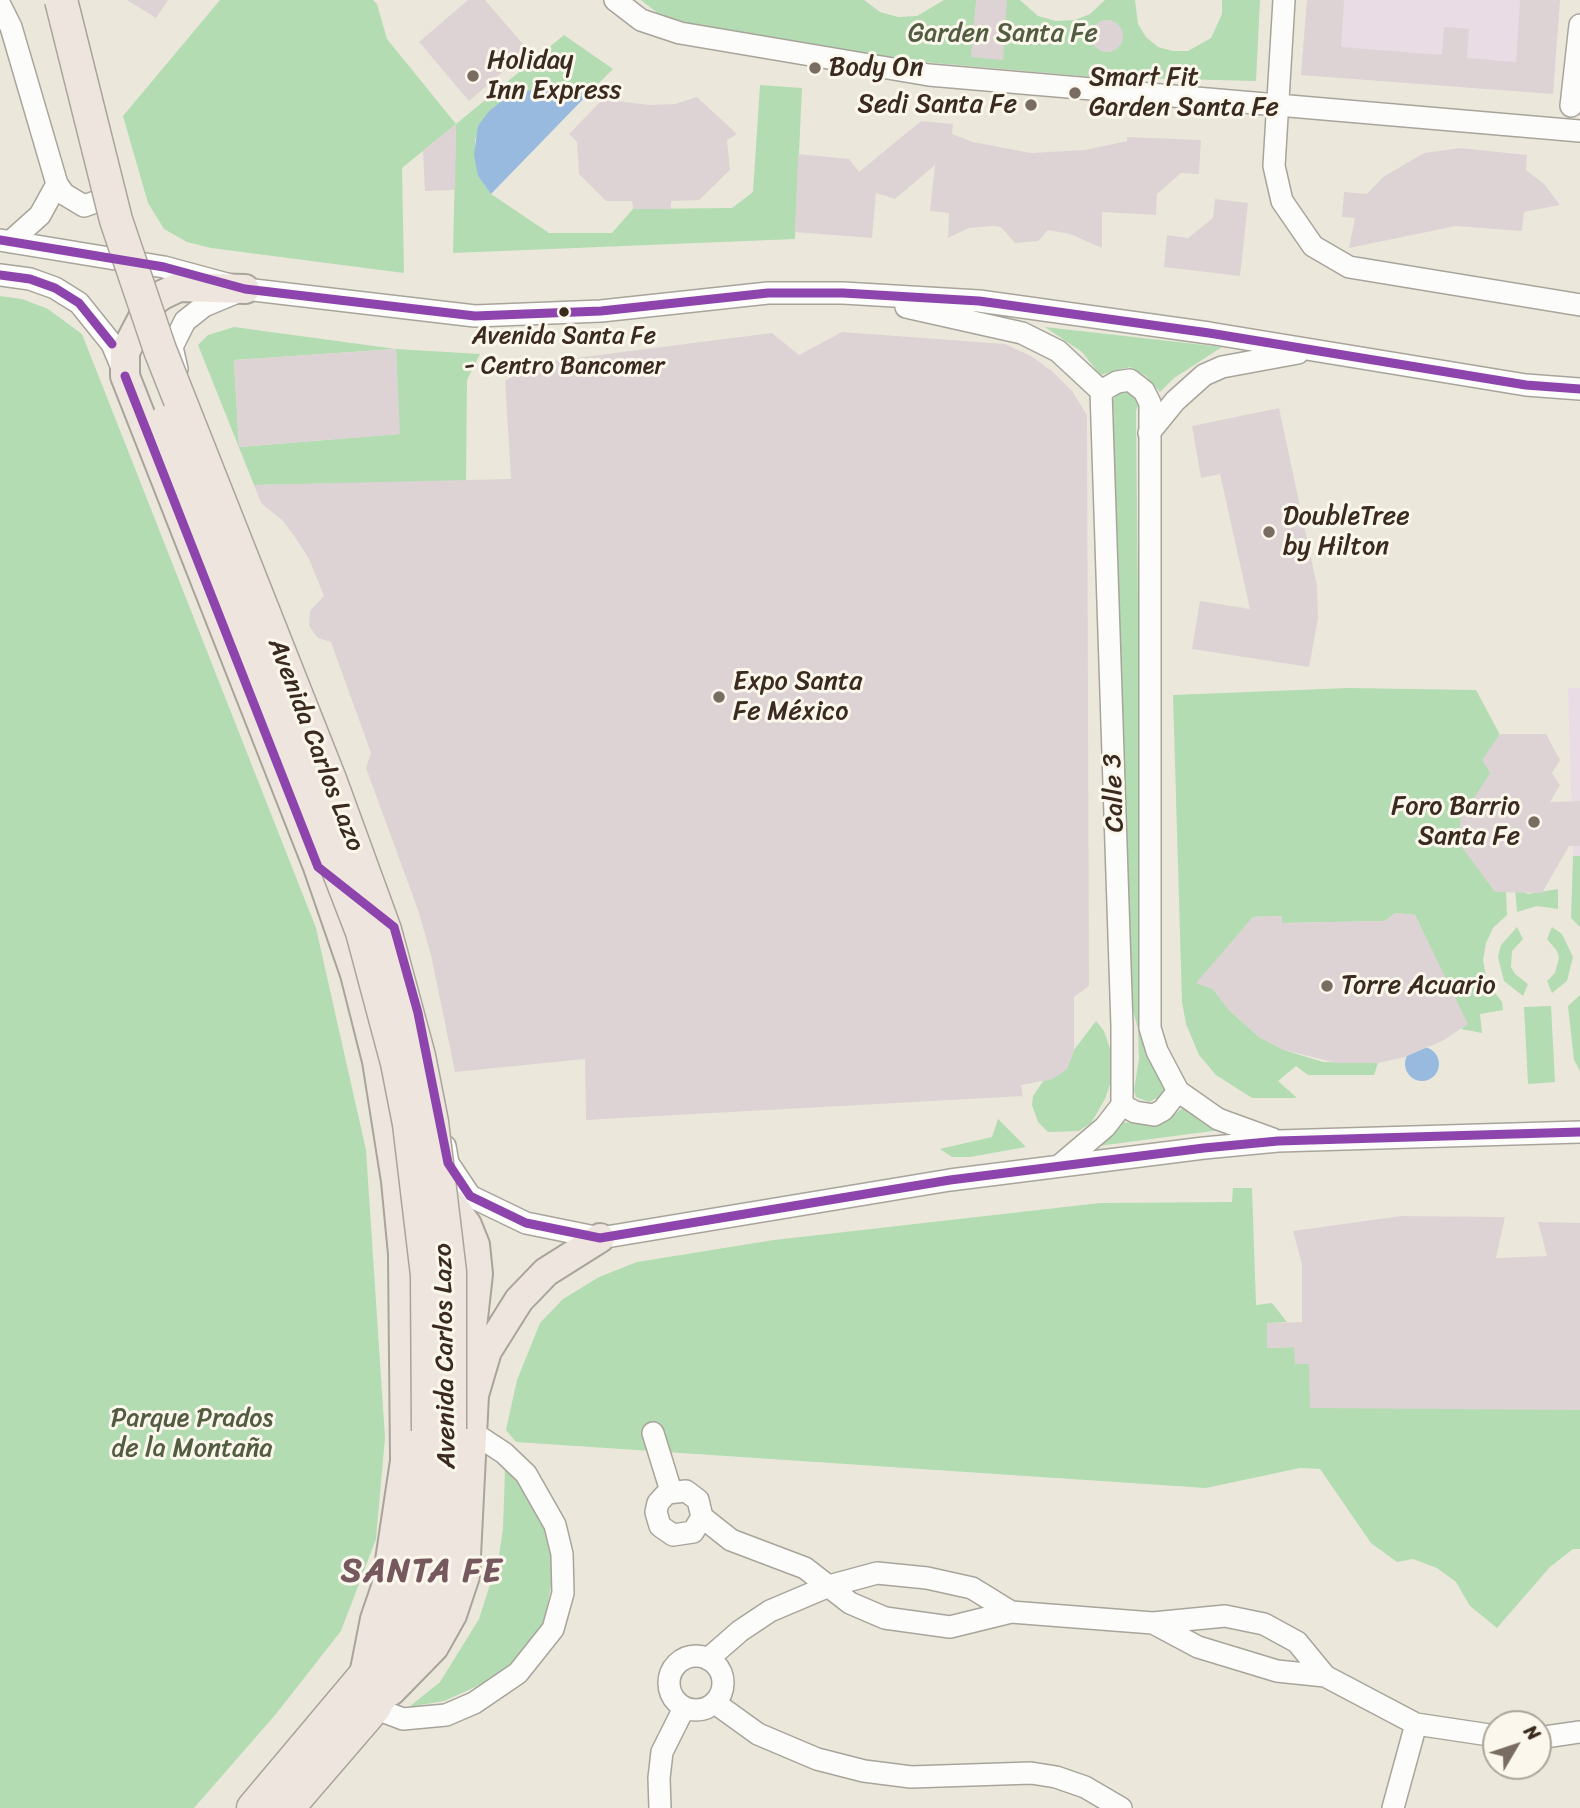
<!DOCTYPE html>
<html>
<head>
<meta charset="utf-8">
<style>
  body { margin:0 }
  #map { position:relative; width:1580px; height:1808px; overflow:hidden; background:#ebe8db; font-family:Sriracha,sans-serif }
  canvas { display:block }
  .north { position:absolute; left:1482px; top:1710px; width:70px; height:70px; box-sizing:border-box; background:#fbf7ec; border:2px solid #aea59a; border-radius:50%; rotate:51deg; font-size:19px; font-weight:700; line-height:28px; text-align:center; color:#3b2a1e }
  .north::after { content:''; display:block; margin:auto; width:24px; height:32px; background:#796c60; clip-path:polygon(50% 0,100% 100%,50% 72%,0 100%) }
</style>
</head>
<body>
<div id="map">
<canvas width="1580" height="1808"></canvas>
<div class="north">N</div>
</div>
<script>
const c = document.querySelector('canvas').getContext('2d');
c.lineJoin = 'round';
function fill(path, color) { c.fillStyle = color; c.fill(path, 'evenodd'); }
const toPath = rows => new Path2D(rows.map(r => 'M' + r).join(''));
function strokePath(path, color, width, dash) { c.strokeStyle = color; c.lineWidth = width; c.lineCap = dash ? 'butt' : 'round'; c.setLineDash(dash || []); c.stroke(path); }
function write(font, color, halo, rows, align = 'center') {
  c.font = font + ' Sriracha,sans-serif'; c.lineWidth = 6; c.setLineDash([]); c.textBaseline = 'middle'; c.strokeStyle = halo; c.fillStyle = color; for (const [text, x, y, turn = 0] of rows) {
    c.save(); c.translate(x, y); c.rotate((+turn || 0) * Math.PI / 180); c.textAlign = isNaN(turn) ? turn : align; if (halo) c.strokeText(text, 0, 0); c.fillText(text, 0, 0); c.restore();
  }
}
fill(toPath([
  [1307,0,1560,0,1553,94,1301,75],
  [1568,688,1580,688,1580,856,1573,856]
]), '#e9dce5');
fill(toPath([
  [220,0,373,0,377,4,387,39,456,124,564,35,613,69,591,91,567,84,535,88,503,100,489,111,475,140,478,176,491,194,549,233,612,233,633,209,732,208,753,192,760,85,802,88,795,239,453,253,456,124,402,168,404,273,211,248,187,242,164,229,148,203,123,116],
  [641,0,864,0,880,12,898,17,917,16,944,0,1020,0,1038,16,1056,21,1075,20,1090,14,1105,0,1135,0,1138,24,1146,37,1158,47,1173,51,1188,51,1211,38,1222,14,1222,0,1260,0,1256,81,1093,77,912,61,684,27,660,15],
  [0,296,22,299,48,309,82,334,316,928,366,1150,385,1438,376,1539,341,1631,276,1714,194,1808,0,1808],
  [234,327,396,349,480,354,467,380,466,481,254,485,198,345,208,335],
  [396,349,399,434,239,447,234,360],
  [1045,327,1222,347,1174,378,1160,392,1146,376,1130,367,1100,375,1082,352],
  [1122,385,1141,396,1136,411,1142,1006,1164,1083,1163,1095,1149,1102,1136,1097,1134,1090,1139,1059,1138,1029,1125,980,1113,400],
  [1348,688,1476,690,1499,733,1507,915,1493,928,1486,943,1483,960,1487,982,1502,1002,1503,1010,1480,1014,1482,1033,1461,1029,1467,1024,1415,915,1395,913,1385,921,1282,923,1281,916,1253,917,1197,983,1213,989,1229,1010,1259,1037,1284,1050,1323,1062,1378,1063,1374,1075,1308,1075,1296,1066,1278,1081,1297,1098,1252,1098,1216,1075,1199,1055,1186,1024,1182,1002,1173,695],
  [1573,856,1580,856,1580,927,1571,918],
  [1515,889,1528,894,1558,889,1558,909,1537,906,1517,912],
  [1517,927,1523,939,1512,951,1511,967,1515,974,1528,984,1523,996,1504,981,1498,957,1501,945],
  [1552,927,1562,934,1573,957,1567,981,1552,993,1547,981,1555,973,1559,958,1557,951,1547,939],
  [1580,995,1580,1071,1574,1060,1568,1006],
  [1551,1006,1555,1082,1528,1084,1524,1007],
  [1096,1021,1104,1031,1113,1057,1114,1072,1105,1099,1091,1123,1079,1131,1048,1132,1038,1122,1032,1105,1033,1096,1044,1080,1067,1069,1074,1050],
  [1185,1106,1228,1129,1098,1146,1120,1122,1155,1124,1171,1117],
  [998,1119,1026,1147,970,1157,952,1157,940,1149,992,1137],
  [1233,1188,1252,1188,1256,1305,1272,1303,1287,1322,1267,1323,1268,1348,1294,1347,1309,1364,1580,1410,1580,1549,1573,1549,1550,1567,1497,1628,1470,1606,1456,1582,1437,1568,1413,1559,1397,1562,1371,1543,1320,1469,1300,1468,1206,1488,516,1442,506,1430,517,1380,540,1323,563,1299,599,1277,637,1262,774,1240,1100,1203,1232,1202],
  [505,1469,528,1494,550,1539,552,1582,543,1625,521,1654,493,1679,444,1701,409,1707,440,1682,479,1619,499,1556,503,1528]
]), '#b3dcb2');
fill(toPath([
  [567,84,591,91,491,194,478,176,474,155,478,126,489,111,503,100,535,88],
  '1405 1064a17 17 0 1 1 34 0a17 17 0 1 1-34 0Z'
]), '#98bade');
fill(toPath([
  [127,0,168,0,156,18],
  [468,0,485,0,528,50,469,101,419,42],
  [976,0,1007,0,1003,60,971,57],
  [1307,0,1344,0,1341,47,1442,55,1444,27,1469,29,1467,58,1516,62,1520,0,1560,0,1553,94,1301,75],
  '1091 36a16 16 0 1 1 32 0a16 16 0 1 1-32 0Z',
  [697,97,737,134,727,140,730,170,699,200,671,201,671,209,633,209,632,201,606,201,579,174,577,142,569,134,603,99,649,105,675,104],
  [921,121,953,124,952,134,973,142,1031,153,1085,150,1127,141,1127,137,1201,140,1199,174,1181,173,1157,194,1156,215,1102,212,1102,248,1070,234,1048,230,1038,241,1015,243,1001,227,993,226,969,228,948,238,949,213,930,211,935,165,895,199,876,193,872,238,795,232,798,154,849,159,859,172],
  [456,124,455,190,425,191,423,151],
  [1460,148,1527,155,1526,170,1544,184,1560,205,1524,212,1522,231,1456,226,1349,248,1355,218,1342,217,1344,192,1367,194,1383,177,1424,153],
  [1215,199,1248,203,1240,276,1164,267,1167,235,1188,238,1213,218],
  [842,332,1005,344,1031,356,1052,371,1072,391,1087,415,1089,986,1074,997,1074,1050,1067,1069,1053,1079,1021,1085,1023,1096,586,1120,585,1059,455,1072,431,955,418,910,366,768,371,753,331,642,318,638,309,626,310,611,324,596,309,559,295,537,282,520,261,503,254,485,511,479,505,381,536,363,772,333,799,355],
  [396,349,400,434,239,447,234,360],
  [1279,408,1317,586,1318,619,1309,667,1192,649,1200,601,1250,609,1220,474,1201,478,1192,426],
  [1500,734,1546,734,1560,760,1552,773,1560,785,1550,802,1580,801,1580,846,1569,846,1542,893,1495,892,1461,846,1460,820,1490,773,1482,760],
  [1395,913,1415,915,1468,1024,1444,1040,1405,1057,1378,1063,1337,1063,1284,1050,1259,1037,1229,1010,1213,989,1196,983,1253,917,1282,916,1282,923,1385,921],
  [1401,1216,1505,1217,1496,1258,1547,1256,1538,1222,1580,1223,1580,1410,1310,1408,1309,1364,1295,1364,1294,1347,1267,1348,1267,1323,1302,1322,1302,1265,1293,1231]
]), '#ddd3d4');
const minor = toPath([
  [615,0,641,20,680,33,929,75,1580,131],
  [1284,0,1274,166,1282,201,1313,246,1349,267,1580,305],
  [0,5,11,27,57,184,64,194,84,206,101,200,108,191,110,182],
  [1571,106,1580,25],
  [0,240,164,267,245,289,475,316,601,311,768,293,843,293,979,301,1209,333,1526,385,1580,389],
  [10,242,40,215,57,184],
  [0,275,30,279,55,288,79,303,112,344,123,370],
  [906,307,1022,333,1058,351,1101,391],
  [177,369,172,347,185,321,204,306,240,291],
  [1101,391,1117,382,1130,380,1144,391,1150,403,1150,1028,1157,1051,1178,1091,1218,1119,1273,1139],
  [1149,433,1175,401,1204,375,1222,367,1298,353],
  [1122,1105,1135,1112,1154,1115,1163,1110,1178,1091],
  [445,1146,448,1163,470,1196,526,1223,600,1238,950,1180,1204,1148,1278,1141,1580,1132],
  [1059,1166,1105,1127,1122,1105,1122,1026,1101,391],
  [653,1433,671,1491],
  [702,1517,693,1532,673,1535,660,1526,656,1512,658,1503,667,1493,686,1491,698,1500,702,1517,731,1540,805,1568,850,1603,885,1618,950,1627,1011,1612,1153,1623,1225,1616,1264,1624,1297,1642,1325,1676],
  [1153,1623,1198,1647,1277,1671,1325,1676,1416,1724,1496,1736],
  '669 1683a27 27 0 1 1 54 0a27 27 0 1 1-54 0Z',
  [708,1659,740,1631,770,1611,829,1586,877,1573,927,1578,972,1588,1011,1612],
  [715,1703,758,1734,817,1759,864,1771,911,1777,1031,1773,1056,1777,1085,1787,1121,1808],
  [374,1708,403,1719,446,1715,474,1703,518,1673,553,1629,563,1593,562,1554,555,1525,526,1474,504,1453,472,1432],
  [1538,1738,1580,1732],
  [660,1808,659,1778,662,1752,684,1708],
  [1393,1808,1416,1724]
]);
const major = toPath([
  [245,289,179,287,162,295,150,304,125,352,125,376,318,867,355,974,377,1061,396,1181,403,1254,405,1461,386,1587,375,1619,365,1670],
  [430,1189,451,1203,467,1225,475,1245,478,1274,470,1345,479,1371],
  [391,1691,434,1647,452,1615,465,1576,474,1395,487,1351,519,1300,546,1272,600,1238]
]);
const highway = toPath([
  [253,1808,364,1676,398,1622,413,1581,419,1546,428,1431],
  [288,1808,374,1708,418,1631,439,1567,447,1511,450,1429]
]);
strokePath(minor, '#a8a49b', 24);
strokePath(major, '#a8a49b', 32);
strokePath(highway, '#a8a49b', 35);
strokePath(minor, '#fcfcfa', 21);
strokePath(major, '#eee6de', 28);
strokePath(highway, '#eee6de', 32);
const highwayBridge = toPath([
  [61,0,116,220,160,350,331,782,385,930,419,1056,432,1122,450,1272,450,1429],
  [165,422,362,932,397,1063,409,1124,427,1275,428,1431]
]);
strokePath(highwayBridge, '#a8a49b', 35, []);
strokePath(highwayBridge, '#eee6de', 32);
strokePath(toPath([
  [0,240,164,267,245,289,475,316,601,311,768,293,843,293,979,301,1209,333,1526,385,1580,389],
  [0,275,30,279,55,288,79,303,112,344],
  [125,376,318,867,394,927,418,1013,448,1163,470,1196,526,1223,600,1238,950,1180,1204,1148,1278,1141,1580,1132]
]), '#8e44ad', 9);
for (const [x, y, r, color] of [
  [815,68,7,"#796c60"],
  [473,76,7,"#796c60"],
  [1075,93,7,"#796c60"],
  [1031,105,7,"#796c60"],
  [564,312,6,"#3b2a1e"],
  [1269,532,7,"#796c60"],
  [719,697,7,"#796c60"],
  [1534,822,7,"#796c60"],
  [1327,986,7,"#796c60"]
]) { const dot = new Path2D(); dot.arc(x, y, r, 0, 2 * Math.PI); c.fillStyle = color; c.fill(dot); strokePath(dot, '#fbf7ec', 2.5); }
write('24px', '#3b2a1e', '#fbf7ec', [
  ["Avenida Santa Fe",564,337],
  ["- Centro Bancomer",564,367]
]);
write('26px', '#525c40', '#fbf7ec', [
  ["Garden Santa Fe",1003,34],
  ["Parque Prados",192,1419],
  ["de la Montaña",192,1449]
]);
write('26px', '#3b2a1e', '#fbf7ec', [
  ["Holiday",487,61],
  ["Inn Express",487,91],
  ["Body On",829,68],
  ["Smart Fit",1089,78],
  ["Garden Santa Fe",1089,108],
  ["Sedi Santa Fe",1017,105,"right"],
  ["DoubleTree",1283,517],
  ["by Hilton",1283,547],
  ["Expo Santa",733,682],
  ["Fe México",733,712],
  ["Foro Barrio",1520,807,"right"],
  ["Santa Fe",1520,837,"right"],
  ["Torre Acuario",1341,986]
], 'left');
write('26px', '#3b2a1e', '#fbf7ec', [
  ["Avenida Carlos Lazo",315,745,69],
  ["Calle 3",1115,793,-92],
  ["Avenida Carlos Lazo",446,1356,-91]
]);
c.letterSpacing = '2px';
write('bold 33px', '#75595f', '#fbf7ec', [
  ["SANTA FE",422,1573]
]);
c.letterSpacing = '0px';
</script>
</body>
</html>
